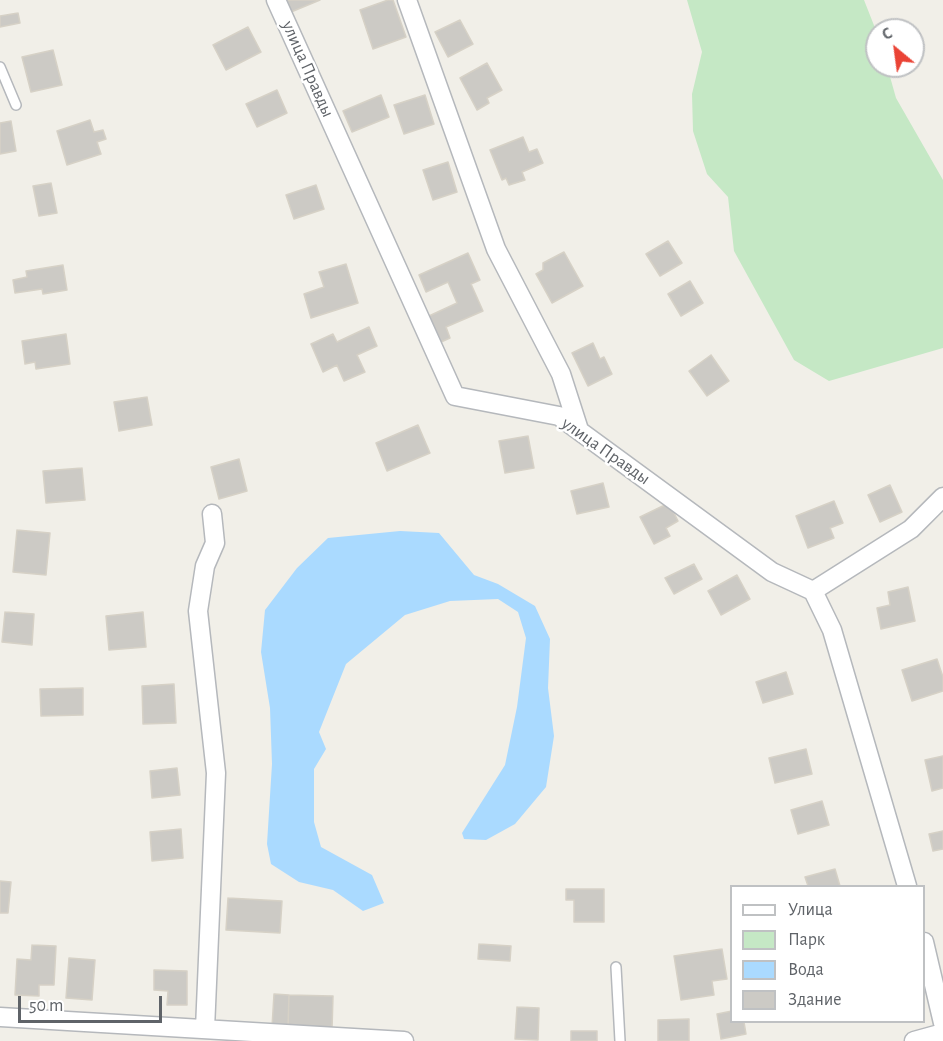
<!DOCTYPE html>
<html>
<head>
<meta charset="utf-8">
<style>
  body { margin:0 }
  #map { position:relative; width:943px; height:1041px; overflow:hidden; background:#f1efe8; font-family:"Alegreya Sans",sans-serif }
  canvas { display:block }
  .legend { position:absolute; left:730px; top:885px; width:195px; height:138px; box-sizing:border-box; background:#fff; border:2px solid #bfc1c3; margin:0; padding:8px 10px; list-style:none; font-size:18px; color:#5f6368 }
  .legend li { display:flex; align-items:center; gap:12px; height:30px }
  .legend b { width:30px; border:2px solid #bfc1c3 }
  .north { position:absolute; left:865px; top:18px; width:60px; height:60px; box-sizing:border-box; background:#fff; border:2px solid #bfc1c3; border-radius:50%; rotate:331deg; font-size:16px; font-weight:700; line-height:24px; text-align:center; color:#5f6368 }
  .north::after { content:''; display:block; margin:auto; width:21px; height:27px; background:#ea4335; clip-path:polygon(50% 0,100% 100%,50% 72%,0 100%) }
  .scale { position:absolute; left:18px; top:996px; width:144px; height:27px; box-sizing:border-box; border:3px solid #5f6368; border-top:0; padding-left:8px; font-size:18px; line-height:21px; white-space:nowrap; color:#5f6368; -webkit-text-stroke:4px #fff; paint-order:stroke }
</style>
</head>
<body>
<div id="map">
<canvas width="943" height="1041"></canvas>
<ul class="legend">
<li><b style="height:8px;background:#fff"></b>Улица</li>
<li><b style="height:16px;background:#c5e8c5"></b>Парк</li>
<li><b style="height:16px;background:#aadaff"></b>Вода</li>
<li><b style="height:16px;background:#cccac5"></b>Здание</li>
</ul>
<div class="north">С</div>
<div class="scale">50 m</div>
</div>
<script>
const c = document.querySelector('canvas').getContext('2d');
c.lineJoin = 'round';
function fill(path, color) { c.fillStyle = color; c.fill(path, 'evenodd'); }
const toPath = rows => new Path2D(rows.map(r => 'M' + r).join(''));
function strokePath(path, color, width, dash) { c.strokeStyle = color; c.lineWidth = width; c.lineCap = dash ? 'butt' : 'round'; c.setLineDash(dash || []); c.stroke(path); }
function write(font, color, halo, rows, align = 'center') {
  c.font = font + ' "Alegreya Sans",sans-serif'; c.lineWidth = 5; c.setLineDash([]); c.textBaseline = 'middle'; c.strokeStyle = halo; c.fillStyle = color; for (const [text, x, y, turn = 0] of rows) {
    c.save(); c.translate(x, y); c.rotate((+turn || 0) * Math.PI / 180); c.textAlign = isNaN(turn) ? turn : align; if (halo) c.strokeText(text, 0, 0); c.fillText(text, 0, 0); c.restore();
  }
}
fill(toPath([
  [687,0,864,0,877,33,877,66,887,66,896,98,943,180,943,348,829,381,794,360,734,251,728,197,707,174,693,131,692,94,702,52]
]), '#c5e8c5');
fill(toPath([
  [400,531,439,533,474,575,498,584,535,606,550,639,548,688,554,736,546,787,515,824,486,840,464,839,462,833,505,765,517,707,526,638,518,612,498,599,450,601,405,615,346,664,319,732,326,749,314,769,314,822,321,847,372,875,384,903,363,911,333,890,299,882,271,864,267,844,272,764,270,708,261,652,265,610,297,568,328,538]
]), '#aadaff');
const building = toPath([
  [286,0,320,0,291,12,286,0],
  [388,0,393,0,406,37,373,49,360,10,388,0],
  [18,13,20,23,0,27,0,16,18,13],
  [460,20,473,44,448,57,435,32,460,20],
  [248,27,261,52,226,70,213,45,248,27],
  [53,50,62,85,31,92,22,57,53,50],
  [487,63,502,90,487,98,489,103,477,110,460,78,487,63],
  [277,90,287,113,257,127,246,104,277,90],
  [381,95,389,117,352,132,343,111,381,95],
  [425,95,434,124,404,134,394,105,425,95],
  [90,120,94,132,103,130,106,139,97,142,101,154,67,165,57,131,90,120],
  [11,121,16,151,0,154,0,123,11,121],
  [523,137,529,152,537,149,543,163,522,172,525,180,509,185,506,178,502,180,490,150,523,137],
  [448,162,457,192,433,200,423,170,448,162],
  [51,183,57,213,39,216,33,186,51,183],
  [316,185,324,209,294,219,286,195,316,185],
  [668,241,682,263,660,276,646,254,668,241],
  [564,252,583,286,552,303,536,274,543,270,543,263,564,252],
  [468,253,480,280,471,284,483,311,446,327,450,338,441,342,429,316,457,303,448,282,426,292,419,275,468,253],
  [346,264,358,303,311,318,304,294,324,287,319,272,346,264],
  [63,265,67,290,43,294,42,289,15,293,13,280,27,277,26,271,63,265],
  [690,281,703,303,681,316,668,294,690,281],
  [369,327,377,346,357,355,365,372,344,381,337,365,323,372,311,344,333,334,337,342,369,327],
  [66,334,70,364,36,369,35,362,25,364,22,341,66,334],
  [593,343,600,359,604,357,612,374,588,386,572,353,593,343],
  [711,355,729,381,707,396,689,371,711,355],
  [147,397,152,425,119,431,114,402,147,397],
  [418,425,430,453,387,471,376,443,418,425],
  [528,436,534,468,505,473,499,441,528,436],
  [239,459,247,491,219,499,211,467,239,459],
  [82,468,85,500,46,503,43,471,82,468],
  [603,483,609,507,577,514,571,491,603,483],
  [890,485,902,512,880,522,868,495,890,485],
  [834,501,843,523,830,528,834,538,808,548,796,516,834,501],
  [669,503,678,521,666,528,670,536,654,544,640,517,669,503],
  [17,530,50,533,46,575,13,572,17,530],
  [694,564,702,579,674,594,665,578,694,564],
  [737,575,750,599,721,615,708,591,737,575],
  [908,587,915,621,881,629,877,608,890,605,888,592,908,587],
  [5,612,34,614,32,645,2,642,5,612],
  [143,612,146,647,109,650,106,616,143,612],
  [937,659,943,677,943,691,912,701,902,670,937,659],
  [786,672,793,694,763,703,756,682,786,672],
  [174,684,176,723,143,724,142,686,174,684],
  [83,688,83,715,41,716,40,689,83,688],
  [806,749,812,774,775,783,769,758,806,749],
  [943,756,943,788,932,791,925,760,943,756],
  [177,768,180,795,152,798,150,771,177,768],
  [822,801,829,825,798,834,791,810,822,801],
  [181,829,183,858,152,861,150,832,181,829],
  [943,831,943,849,933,851,929,834,943,831],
  [835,869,840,886,808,886,805,877,835,869],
  [0,881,11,882,8,913,0,913,0,881],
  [566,889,604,889,604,922,574,922,574,900,566,900,566,889],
  [228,898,282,901,280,933,226,930,228,898],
  [479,944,511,946,510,961,478,959,479,944],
  [32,945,56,946,54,985,39,985,39,996,15,995,17,959,31,960,32,945],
  [722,949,727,979,712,981,714,995,681,1000,674,956,722,949],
  [69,958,95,960,92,1000,66,998,69,958],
  [154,970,187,971,187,1005,167,1005,168,991,154,990,154,970],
  [274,994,289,995,288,1028,272,1027,274,994],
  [289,995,333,996,332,1030,288,1028,289,995],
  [517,1007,539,1008,538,1040,515,1039,517,1007],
  [732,1011,732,1022,744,1022,746,1034,721,1039,717,1014,732,1011],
  [689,1019,689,1041,658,1041,658,1020,689,1019],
  [571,1031,597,1031,597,1041,571,1041,571,1031]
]);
fill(building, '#cccac5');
strokePath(building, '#d6d1c6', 1.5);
const service = toPath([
  [0,67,16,105],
  [616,967,620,1041]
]);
const minor = toPath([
  [276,0,455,396,559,416,772,572,813,591,832,630,907,886],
  [407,0,496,249,561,374,579,430],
  [813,591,911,529,943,497],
  [924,942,943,1023],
  [0,1017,404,1041],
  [205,1029,216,773,198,611,205,566,215,543,212,514],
  [914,1041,943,1033]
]);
strokePath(service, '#b5b8bc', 12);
strokePath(minor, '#b5b8bc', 21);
strokePath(service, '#fff', 9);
strokePath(minor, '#fff', 18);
write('18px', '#5f6368', '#fff', [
  ["улица Правды",308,69,66],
  ["улица Правды",606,451,35]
]);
</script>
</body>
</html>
